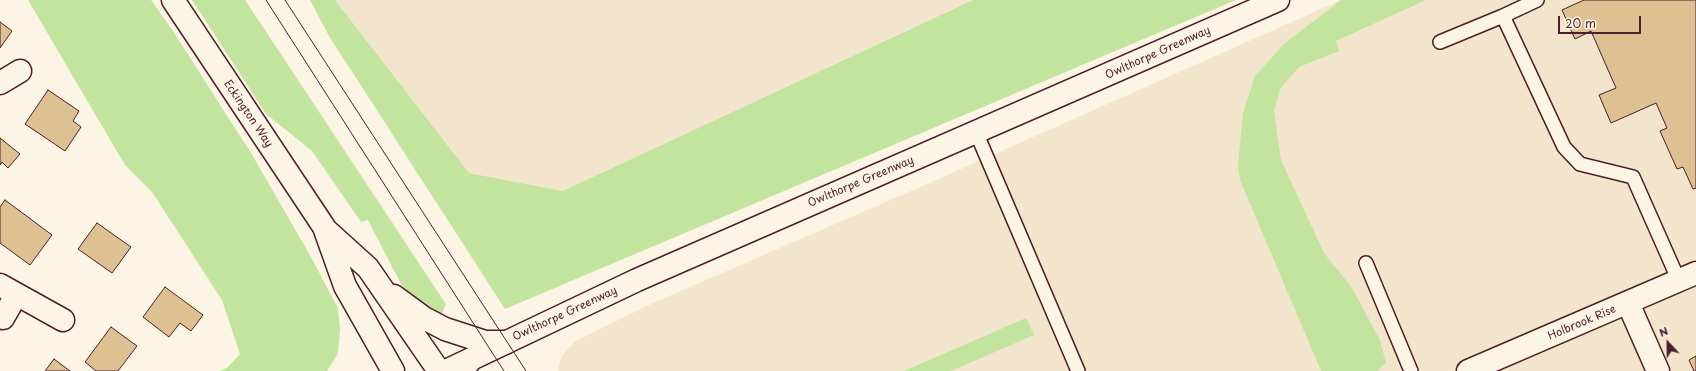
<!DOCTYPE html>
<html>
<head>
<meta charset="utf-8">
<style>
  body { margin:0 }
  #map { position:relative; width:1696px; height:371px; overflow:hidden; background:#fcf5e5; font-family:"Playpen Sans",sans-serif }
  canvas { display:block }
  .north { position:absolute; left:1648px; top:323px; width:40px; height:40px; -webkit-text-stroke:3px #fcf5e5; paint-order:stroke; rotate:338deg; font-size:11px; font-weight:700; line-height:16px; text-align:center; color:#4a1f2b }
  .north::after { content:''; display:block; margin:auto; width:14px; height:18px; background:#4a1f2b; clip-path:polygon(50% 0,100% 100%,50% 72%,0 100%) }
  .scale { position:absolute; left:1558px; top:16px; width:83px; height:18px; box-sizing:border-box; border:2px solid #4a1f2b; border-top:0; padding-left:5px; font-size:12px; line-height:14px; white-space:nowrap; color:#4a1f2b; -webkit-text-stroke:3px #fcf5e5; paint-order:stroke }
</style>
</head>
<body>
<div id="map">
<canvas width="1696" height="371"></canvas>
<div class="north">N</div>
<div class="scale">20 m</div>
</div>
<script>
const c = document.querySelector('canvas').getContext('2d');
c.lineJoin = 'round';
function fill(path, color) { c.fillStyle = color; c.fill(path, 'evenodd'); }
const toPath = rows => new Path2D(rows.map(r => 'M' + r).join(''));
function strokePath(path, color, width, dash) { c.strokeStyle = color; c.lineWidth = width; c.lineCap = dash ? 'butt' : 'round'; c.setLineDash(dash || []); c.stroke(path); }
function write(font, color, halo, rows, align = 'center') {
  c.font = font + ' "Playpen Sans",sans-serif'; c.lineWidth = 4; c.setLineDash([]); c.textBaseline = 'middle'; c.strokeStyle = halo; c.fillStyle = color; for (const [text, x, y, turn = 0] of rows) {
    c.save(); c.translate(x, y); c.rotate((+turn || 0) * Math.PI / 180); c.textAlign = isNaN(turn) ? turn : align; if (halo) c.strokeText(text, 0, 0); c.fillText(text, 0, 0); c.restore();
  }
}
fill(toPath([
  [335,0,973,0,564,191,469,173],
  [1341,0,1696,0,1696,371,558,371,561,358,567,350,574,342,653,303,941,178]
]), '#f3e5cc');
fill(toPath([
  [28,0,151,0,171,28,251,153,311,257,338,308,340,329,338,354,327,371,219,371,227,368,240,354,222,300,152,192,125,165],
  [192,0,245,0,446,304,441,316,422,307,401,284,368,220,361,222,312,151,266,114],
  [310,0,335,0,469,173,563,191,973,0,1236,0,505,309,329,36],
  [1341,0,1426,0,1336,41,1339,51,1299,67,1280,89,1274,111,1281,160,1324,253,1352,288,1380,340,1386,363,1377,371,1321,371,1240,180,1238,164,1243,113,1255,76,1284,44],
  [1026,318,1034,335,951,371,904,371]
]), '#c2e49e');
const building = toPath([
  [1584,0,1696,0,1696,188,1693,189,1683,167,1677,169,1660,131,1667,128,1656,103,1611,123,1599,95,1616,88,1591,31,1575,39,1562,10,1584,0],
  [0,22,12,31,0,48,0,22],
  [48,90,79,111,73,121,81,127,65,151,25,124,48,90],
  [0,138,20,154,8,168,2,162,0,165,0,138],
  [5,200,52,235,30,265,0,243,0,207,5,200],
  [97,223,131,247,112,273,78,249,97,223],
  [165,287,203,315,191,331,180,323,169,337,143,317,165,287],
  [111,327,137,346,118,371,96,371,85,362,111,327],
  [1696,356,1696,371,1694,371,1689,360,1696,356],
  [54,359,70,371,45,371,54,359]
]);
fill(building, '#dec192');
strokePath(building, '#4a1f2b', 1);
const service = toPath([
  [1503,16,1537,0],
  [1440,42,1503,16,1564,147,1580,164,1633,177,1679,281],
  [976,132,1078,371],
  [1366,263,1411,371]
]);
const minor = toPath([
  [0,83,20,71],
  [0,285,63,320],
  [1628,303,1658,371],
  [3,318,16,295],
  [1468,371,1696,273]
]);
const tertiary = toPath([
  [446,371,637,280,1278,0]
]);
const secondary = toPath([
  [173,0,324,227,345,286,393,371],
  [326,230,368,268,439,371],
  [394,296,424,318,445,329,485,342,507,342],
  [463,371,470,360]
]);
strokePath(service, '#4a1f2b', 16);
strokePath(minor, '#4a1f2b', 25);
strokePath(tertiary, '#4a1f2b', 25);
strokePath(secondary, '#4a1f2b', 25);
strokePath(service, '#fcf5e5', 13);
strokePath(minor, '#fcf5e5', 22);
strokePath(tertiary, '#fcf5e5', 22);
strokePath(secondary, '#fcf5e5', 22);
strokePath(toPath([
  [266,0,504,371],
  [285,0,526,371]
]), '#4a1f2b', 1);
write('11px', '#4a1f2b', '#fcf5e5', [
  ["Owlthorpe Greenway",1158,53,-24],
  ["Eckington Way",248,114,56],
  ["Owlthorpe Greenway",861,182,-23],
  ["Owlthorpe Greenway",565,314,-25],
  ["Holbrook Rise",1582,323,-23]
]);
</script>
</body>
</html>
